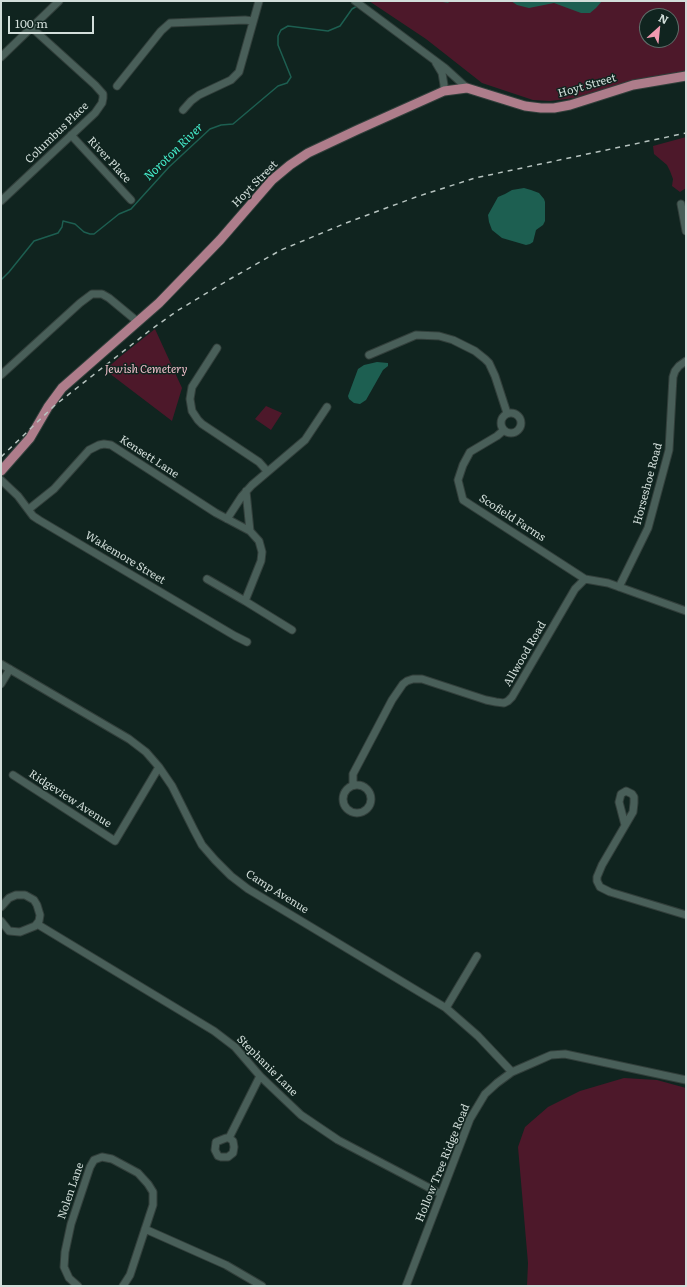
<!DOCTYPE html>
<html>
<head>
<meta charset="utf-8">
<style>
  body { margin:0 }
  #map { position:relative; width:687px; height:1287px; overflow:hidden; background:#10241f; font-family:Literata,serif }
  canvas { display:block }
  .frame { position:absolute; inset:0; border:2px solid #d2deda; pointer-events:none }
  .north { position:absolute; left:639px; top:8px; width:40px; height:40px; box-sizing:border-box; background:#10241f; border:1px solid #5e6e6a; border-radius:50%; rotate:27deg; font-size:11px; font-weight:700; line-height:16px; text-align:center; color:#d2deda }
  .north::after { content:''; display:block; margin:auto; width:14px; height:18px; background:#f19ab1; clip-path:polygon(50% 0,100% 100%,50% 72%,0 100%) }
  .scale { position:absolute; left:8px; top:16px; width:86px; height:18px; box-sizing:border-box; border:2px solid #d2deda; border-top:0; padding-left:5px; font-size:12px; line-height:14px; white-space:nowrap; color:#d2deda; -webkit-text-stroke:3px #10241f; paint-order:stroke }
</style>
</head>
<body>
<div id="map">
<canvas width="687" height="1287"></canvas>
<div class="frame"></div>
<div class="north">N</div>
<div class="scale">100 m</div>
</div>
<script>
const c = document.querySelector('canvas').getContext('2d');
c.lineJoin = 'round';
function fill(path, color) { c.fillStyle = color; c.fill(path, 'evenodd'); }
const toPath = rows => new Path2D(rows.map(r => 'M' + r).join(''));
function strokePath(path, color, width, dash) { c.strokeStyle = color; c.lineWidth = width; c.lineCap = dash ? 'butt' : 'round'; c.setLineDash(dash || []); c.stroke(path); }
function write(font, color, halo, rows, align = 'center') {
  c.font = font + ' Literata,serif'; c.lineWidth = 3; c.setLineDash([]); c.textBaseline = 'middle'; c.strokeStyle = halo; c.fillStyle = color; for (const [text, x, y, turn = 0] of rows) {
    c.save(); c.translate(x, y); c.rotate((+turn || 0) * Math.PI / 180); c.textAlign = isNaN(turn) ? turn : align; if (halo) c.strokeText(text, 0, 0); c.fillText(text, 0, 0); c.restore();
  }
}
fill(toPath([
  [369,1,686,1,686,72,649,77,574,98,550,101,533,100,482,83,426,39],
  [647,16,671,16,671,40,647,40],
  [686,137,686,188,680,192,672,186,673,179,670,171,667,165,654,154,653,146],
  [155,329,182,388,172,421,105,370,121,356],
  [266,406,282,413,271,430,255,419],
  [624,1078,657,1080,686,1088,686,1286,527,1286,528,1263,518,1147,525,1127,548,1107,580,1091]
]), '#4d182a');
fill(toPath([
  [511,1,602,1,596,8,590,13,581,13,554,3,529,8,517,5],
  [524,188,531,190,539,193,544,199,545,202,545,221,543,225,536,230,533,242,530,244,526,245,502,238,492,230,489,222,488,215,498,197,505,194,512,190],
  [377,362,388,363,388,366,383,370,366,400,360,404,354,403,349,399,348,396,358,369,364,365]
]), '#1d5f51');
strokePath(toPath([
  [441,1,448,2],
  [1,280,9,272,34,241,58,233,62,227,63,221,75,224,84,232,90,234,94,234,119,214,131,209,169,167,210,129,221,125,233,124,278,86,287,83,291,77,278,45,278,36,281,30,288,26,328,31,340,26,352,9,357,6]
]), '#1d5f51', 1.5);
const minor = toPath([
  [355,1,445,68,467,88],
  [1,57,59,1],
  [436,63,442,73,444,85,444,91],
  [117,86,161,31,170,23,245,20,253,21],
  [183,110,191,101,199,95,231,80,239,72,259,1],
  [71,135,131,200],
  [1,201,95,113,102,103,103,98,103,94,95,85,32,28],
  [681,204,686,231],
  [217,348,192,387,190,399,192,411,198,420,202,424,259,462,267,471],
  [369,355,416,335,439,336,453,340,475,351,485,359,489,363,495,376,507,413],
  [1,375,80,303,92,294,102,294,109,298,138,322],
  '501 423a10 10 0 1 1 20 0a10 10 0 1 1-20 0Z',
  [504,430,497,436,470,452,463,465,458,480,463,500,585,579,608,583,686,611],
  [1,480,18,496,33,516,39,520,235,636,247,642],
  [246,491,250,531],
  [29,509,54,489,89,450,99,445,104,444,111,445,216,513,250,531,259,541,262,552,261,561,245,601,207,579],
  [227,519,242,496,252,485,305,440,327,407],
  [619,587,648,528,669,450,673,377,675,371,679,366,686,361],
  [245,601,292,630],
  [1,664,129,739,146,752,159,767,172,786,194,830,202,845,215,860,231,876,248,889,446,1008,478,1036,512,1072],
  [1,684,10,669],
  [13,775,115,841,159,767],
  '343 799a14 14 0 1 1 28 0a14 14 0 1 1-28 0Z',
  [353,785,353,774,392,700,403,684,407,681,413,679,422,679,486,700,496,702,504,703,508,701,512,697,575,589,585,579],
  [625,825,619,802,621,794,626,791,632,794,634,797,634,803,633,812,602,865,597,877,597,881,600,887,610,892,686,915],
  [1,907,9,898,16,895,25,895,34,900,37,905,40,915,39,921,35,926,20,932,9,931,1,921],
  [37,924,214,1031,235,1047,260,1076,301,1115,338,1140,441,1194],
  [446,1008,477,956],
  [229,1138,226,1138,216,1142,215,1150,218,1156,221,1157,228,1157,233,1153,234,1147,233,1141,229,1138,260,1076],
  [145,1229,226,1265,262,1286],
  [78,1286,69,1278,64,1267,65,1252,71,1224,90,1167,94,1160,102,1157,112,1159,138,1173,148,1184,153,1192,153,1205,130,1275,123,1286],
  [406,1286,470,1119,485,1094,497,1083,512,1072,535,1062,551,1055,565,1054,686,1080]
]);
const major = toPath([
  [1,471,30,438,48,407,62,388,159,303,220,240,272,180,290,165,308,153,357,130,444,91,467,88,525,106,541,108,554,108,570,105,633,85,686,76]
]);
strokePath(minor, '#323f3b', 9);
strokePath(major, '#323f3b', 11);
strokePath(minor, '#495f59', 7);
strokePath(major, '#ae7d8b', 9);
strokePath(toPath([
  [1,457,54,406,149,331,177,311,230,279,281,250,346,223,416,197,475,178,686,133]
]), '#b6c3bf', 1.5, [5, 5]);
write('11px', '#d2deda', '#10241f', [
  ["Hoyt Street",587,86,-16],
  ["Columbus Place",57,133,-44],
  ["River Place",109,160,47],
  ["Hoyt Street",255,184,-46],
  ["Kensett Lane",149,457,33],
  ["Horseshoe Road",648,484,-75],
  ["Scofield Farms",512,518,33],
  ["Wakemore Street",125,558,31],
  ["Allwood Road",525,654,-60],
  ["Ridgeview Avenue",70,799,33],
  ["Camp Avenue",277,892,32],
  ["Stephanie Lane",267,1066,45],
  ["Hollow Tree Ridge Road",443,1163,-68],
  ["Nolen Lane",71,1191,-71]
]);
write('italic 11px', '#f2c0cc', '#10241f', [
  ["Jewish Cemetery",146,370]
]);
write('italic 12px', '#45f0ce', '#10241f', [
  ["Noroton River",174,152,-44]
]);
</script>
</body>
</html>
